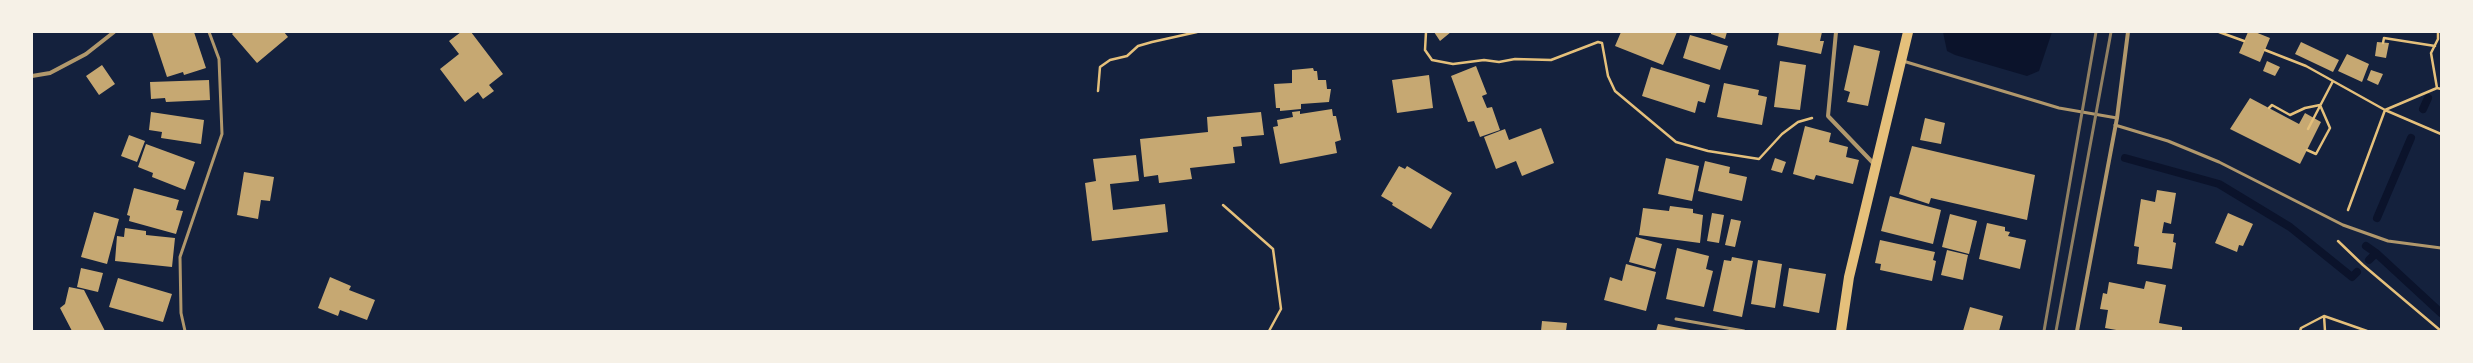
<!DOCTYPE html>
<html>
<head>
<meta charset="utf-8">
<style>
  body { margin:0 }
  #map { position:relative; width:2473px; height:363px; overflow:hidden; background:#14213d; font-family:Rubik,sans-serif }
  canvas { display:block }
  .frame { position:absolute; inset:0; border:33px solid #f6f1e7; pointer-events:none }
</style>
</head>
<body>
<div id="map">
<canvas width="2473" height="363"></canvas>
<div class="frame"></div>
</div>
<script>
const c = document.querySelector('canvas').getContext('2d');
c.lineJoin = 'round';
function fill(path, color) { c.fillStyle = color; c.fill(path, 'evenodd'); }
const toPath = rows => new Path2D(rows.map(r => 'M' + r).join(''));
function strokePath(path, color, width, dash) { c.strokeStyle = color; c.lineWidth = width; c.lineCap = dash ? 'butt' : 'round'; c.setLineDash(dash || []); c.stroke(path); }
fill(toPath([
  [1943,32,2052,32,2039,71,2027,76,1955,55,1947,51]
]), '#0b132b');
strokePath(toPath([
  [2423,109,2428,98],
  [2125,158,2219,184,2290,227,2352,277,2357,272],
  [2377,218,2411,138],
  [2366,246,2376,253],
  [2369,260,2376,253,2441,313]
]), '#0b132b', 8);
fill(toPath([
  [152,32,194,32,206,68,184,75,183,72,167,77],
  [234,32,284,32,288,37,257,63,232,34],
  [461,32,471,32,503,74,489,85,494,91,483,99,478,92,465,102,440,69,459,54,449,41],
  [1434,32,1451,32,1440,41],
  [1621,32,1677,32,1663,65,1615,46],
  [1711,32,1727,32,1725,39,1711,34],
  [1779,32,1822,32,1820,41,1824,41,1821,54,1777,45],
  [2248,32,2255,32,2270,38,2260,62,2239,53],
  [1690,35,1728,46,1720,70,1683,58],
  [2301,42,2339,60,2333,72,2295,54],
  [2377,42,2389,43,2386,58,2375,56],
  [1854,45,1880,51,1868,106,1847,102,1850,92,1844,90],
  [2347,54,2369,64,2362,82,2338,71],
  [1780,61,1806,65,1800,110,1774,107],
  [2267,61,2280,67,2275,76,2263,71],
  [102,65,115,84,99,95,86,76],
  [1476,66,1487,94,1482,96,1487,108,1492,107,1500,130,1480,137,1474,121,1468,122,1451,76],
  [1651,67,1710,85,1705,103,1698,101,1695,113,1642,96],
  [1313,68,1314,71,1317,71,1318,80,1326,80,1327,89,1331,89,1329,102,1301,104,1301,109,1280,111,1280,108,1276,108,1274,84,1292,83,1292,70],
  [2371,70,2383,74,2378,85,2367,80],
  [1429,75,1433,108,1397,113,1392,80],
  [209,80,210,100,166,102,165,98,151,99,150,82],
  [1724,83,1759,90,1758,95,1767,97,1762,125,1717,117],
  [2250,98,2299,124,2305,113,2321,122,2300,164,2230,129],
  [1332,109,1333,116,1336,116,1341,140,1335,142,1337,153,1280,164,1273,127,1278,126,1277,120,1293,117,1292,112,1300,111,1300,114],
  [151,112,204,120,201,144,161,138,162,132,149,130],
  [1261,112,1264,135,1241,137,1242,146,1233,147,1235,163,1190,168,1192,179,1159,183,1158,175,1144,177,1140,139,1208,132,1207,117],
  [1925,118,1945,123,1941,144,1920,140],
  [1805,126,1831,133,1829,142,1848,147,1846,157,1859,160,1853,184,1816,175,1814,180,1793,174],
  [1541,128,1554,163,1522,176,1516,161,1496,169,1484,137,1505,129,1509,140],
  [129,135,145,141,137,162,121,156],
  [146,144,195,162,185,190,152,177,153,173,138,167],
  [1912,146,2035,175,2027,220,1931,198,1929,204,1899,194],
  [1136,155,1139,181,1110,184,1113,210,1165,204,1168,232,1092,241,1085,183,1096,181,1093,159],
  [1666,158,1699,166,1692,201,1658,194],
  [1775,158,1786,162,1782,173,1771,170],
  [1705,161,1730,167,1729,173,1747,177,1742,201,1698,191],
  [1399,166,1405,169,1407,166,1452,193,1431,229,1392,205,1393,203,1381,196],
  [244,172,274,177,270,201,261,200,258,219,237,215],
  [134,188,179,200,176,210,183,211,176,234,129,221,130,216,127,215],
  [2157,190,2176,193,2171,224,2164,222,2162,233,2174,234,2173,242,2176,243,2172,269,2137,264,2139,247,2134,246,2141,199,2155,202],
  [1890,196,1941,210,1933,244,1881,231],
  [1670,206,1693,209,1693,213,1703,215,1700,243,1639,235,1643,208,1669,211],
  [94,212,119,219,107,264,81,257],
  [1712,213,1724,215,1719,243,1707,241],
  [2228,213,2253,224,2243,246,2239,245,2237,252,2215,243],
  [1950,214,1977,221,1969,254,1942,247],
  [1731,219,1741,221,1735,247,1725,245],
  [1987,223,2005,227,2005,231,2010,232,2008,236,2026,240,2020,269,1979,259],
  [125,228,146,231,146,235,175,238,172,267,115,261,117,236,124,237],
  [1636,237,1662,244,1655,269,1629,262],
  [1880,240,1935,252,1933,260,1936,261,1932,281,1880,270,1881,264,1875,263],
  [1677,248,1709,256,1706,269,1713,271,1704,307,1666,299],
  [1947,250,1968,255,1963,280,1941,275],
  [1732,257,1753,261,1742,317,1713,311,1724,260,1731,261],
  [1758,260,1782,264,1775,308,1751,304],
  [1626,264,1656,272,1646,311,1604,300,1610,277,1622,281],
  [81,268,103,273,98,292,77,287],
  [1789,268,1826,274,1819,313,1783,306],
  [330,277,351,286,349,290,375,300,367,320,340,310,338,316,318,308],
  [118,278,172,294,163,322,109,307],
  [2146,281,2166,285,2159,323,2182,327,2182,331,2122,331,2105,328,2108,310,2100,309,2103,293,2107,294,2109,282,2144,289],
  [69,287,84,290,105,331,72,331,60,308,65,304],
  [1970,307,2003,316,1999,331,1963,331],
  [1542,321,1567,323,1566,331,1541,331],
  [1658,324,1690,330,1690,331,1656,331]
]), '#c6a872');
strokePath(toPath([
  [1426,32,1425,50,1432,60,1453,64,1484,60,1499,62,1515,59,1551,60,1598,42,1602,43,1608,76,1615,91,1676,142,1708,151,1759,159,1782,134,1798,122,1812,118],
  [2219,32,2244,41],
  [2383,43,2384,38,2435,46],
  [2265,50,2306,66,2385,110,2441,134],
  [2437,88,2431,53,2438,39,2438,32],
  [1098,91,1100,67,1110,60,1127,56,1138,46,1152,42,1197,32],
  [2269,108,2272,105,2290,115,2305,108,2320,105,2330,128,2316,154,2307,150],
  [2308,129,2333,81],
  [1223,205,1273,249,1281,309,1269,331],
  [2348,210,2385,110,2437,88,2441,89],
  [2338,241,2363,265,2441,331],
  [2324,316,2325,331],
  [2300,331,2301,328,2324,316,2367,331]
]), '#e5c07b', 2.5);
strokePath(toPath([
  [1903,61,2059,108,2117,118],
  [2115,125,2168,141,2219,162,2343,225,2388,241,2441,248],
  [1676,319,1744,331],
  [185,331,181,313,180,257,222,134,219,59,209,32]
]), '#b1986c', 3);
strokePath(toPath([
  [1836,32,1828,116,1875,165],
  [32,76,50,73,86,54,114,32],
  [2077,331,2117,118,2128,32]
]), '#b1986c', 4);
strokePath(toPath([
  [1841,331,1849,277,1908,32]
]), '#e5c07b', 10);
strokePath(toPath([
  [2044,331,2096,32],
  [2056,331,2111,32]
]), '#918062', 3);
</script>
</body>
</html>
